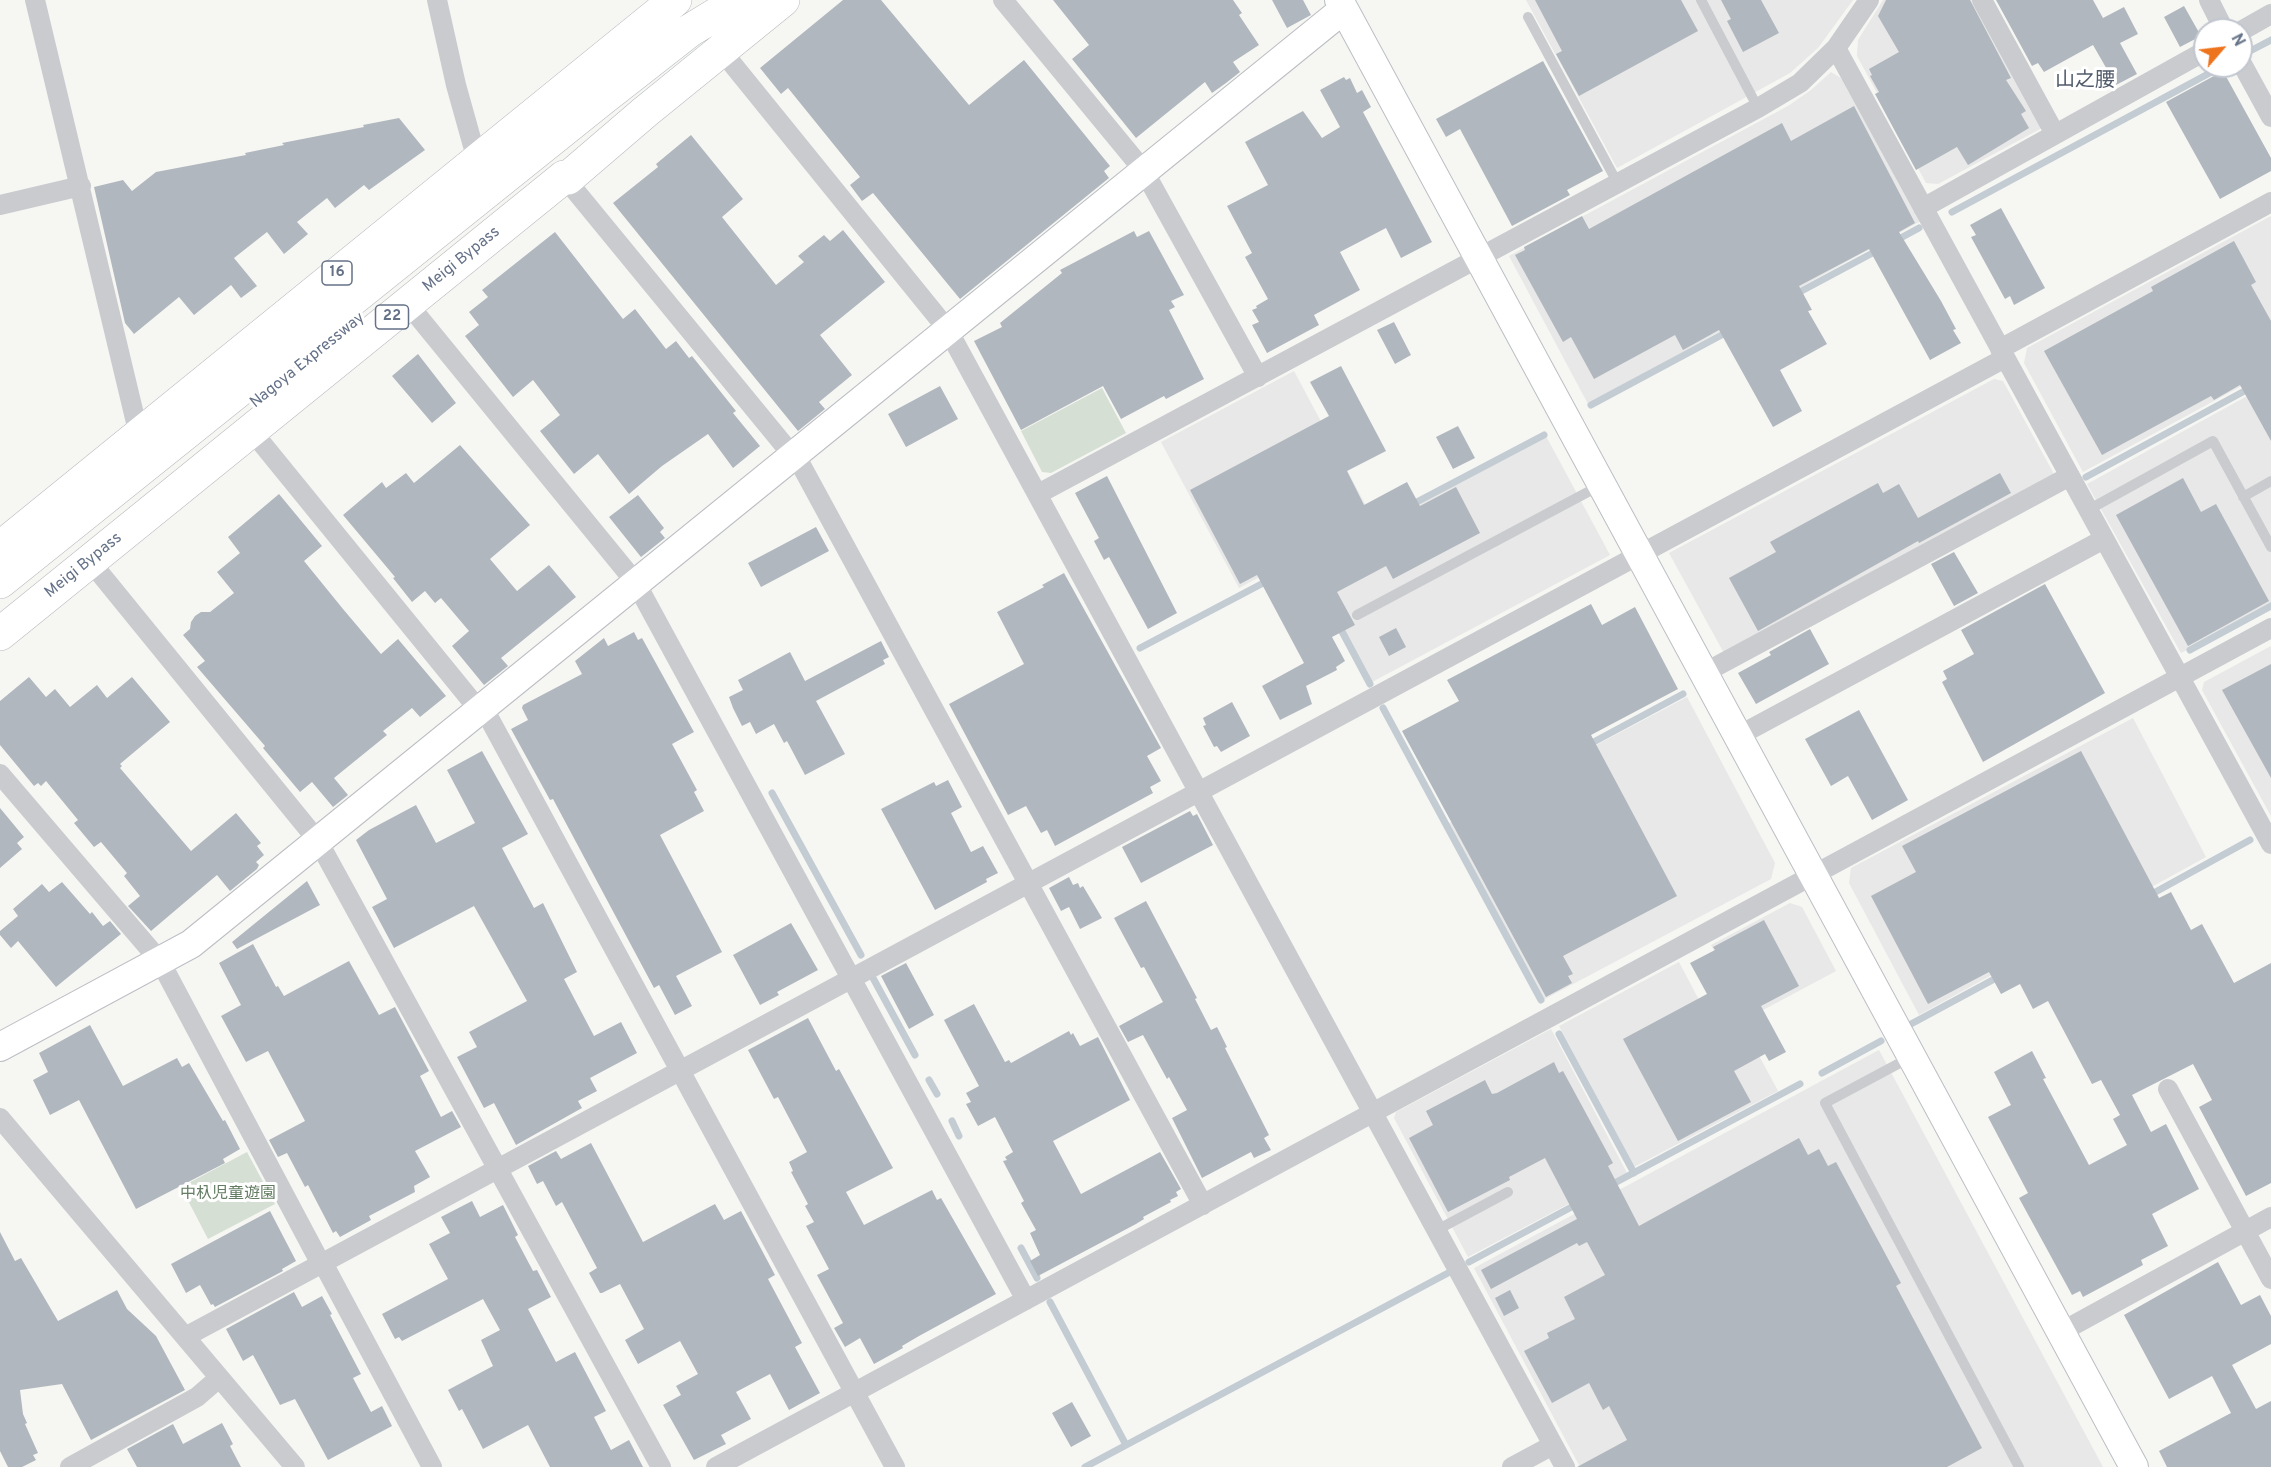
<!DOCTYPE html>
<html>
<head>
<meta charset="utf-8">
<style>
  body { margin:0 }
  #map { position:relative; width:2271px; height:1467px; overflow:hidden; background:#f6f7f3; font-family:Overpass,sans-serif }
  canvas { display:block }
  .north { position:absolute; left:2193px; top:18px; width:60px; height:60px; box-sizing:border-box; background:#fff; border:2px solid #c1c6cf; border-radius:50%; rotate:62deg; font-size:16px; font-weight:700; line-height:24px; text-align:center; color:#647187 }
  .north::after { content:''; display:block; margin:auto; width:21px; height:27px; background:#ee731d; clip-path:polygon(50% 0,100% 100%,50% 72%,0 100%) }
</style>
</head>
<body>
<div id="map">
<canvas width="2271" height="1467"></canvas>
<div class="north">N</div>
</div>
<script>
const c = document.querySelector('canvas').getContext('2d');
c.lineJoin = 'round';
function fill(path, color) { c.fillStyle = color; c.fill(path, 'evenodd'); }
const toPath = rows => new Path2D(rows.map(r => 'M' + r).join(''));
function strokePath(path, color, width, dash) { c.strokeStyle = color; c.lineWidth = width; c.lineCap = dash ? 'butt' : 'round'; c.setLineDash(dash || []); c.stroke(path); }
function write(font, color, halo, rows, align = 'center') {
  c.font = font + ' Overpass,"Noto Sans JP",sans-serif'; c.lineWidth = 6; c.setLineDash([]); c.textBaseline = 'middle'; c.strokeStyle = halo; c.fillStyle = color; for (const [text, x, y, turn = 0] of rows) {
    c.save(); c.translate(x, y); c.rotate((+turn || 0) * Math.PI / 180); c.textAlign = isNaN(turn) ? turn : align; if (halo) c.strokeText(text, 0, 0); c.fillText(text, 0, 0); c.restore();
  }
}
fill(toPath([
  [1526,0,1853,0,1818,48,1790,73,1617,168],
  [1883,0,1973,0,2042,128,1938,184,1926,183,1857,56,1858,40],
  [1831,72,1841,78,1921,221,1588,404,1509,256,1788,106,1811,90],
  [2271,216,2271,370,2083,472,2024,363,2027,348],
  [1294,371,1372,517,1239,588,1161,442],
  [1994,379,2003,381,2054,474,1725,655,1669,553],
  [2271,383,2271,604,2181,653,2087,484],
  [1546,436,1610,555,1372,682,1309,563],
  [2271,646,2271,816,2202,690,2204,682],
  [1687,697,1775,863,1771,879,1543,1000,1449,823],
  [2133,718,2206,857,1919,1015,1849,883,1851,868],
  [1790,903,1802,907,1836,971,1750,1017,1711,945],
  [1679,962,1717,1034,1741,1022,1778,1091,1634,1167,1559,1026],
  [1551,1029,1627,1173,1468,1257,1394,1118,1396,1112],
  [1879,1050,2103,1467,1580,1467,1474,1268]
]), '#e7e8e7');
fill(toPath([
  [1102,388,1126,433,1051,473,1042,472,1021,431],
  [247,1152,275,1204,208,1239,181,1187]
]), '#d6dfd4');
strokePath(toPath([
  [2252,50,2271,40],
  [1952,212,2219,68],
  [1895,241,1919,228],
  [1794,295,1880,249],
  [1591,405,1729,331],
  [2086,477,2250,388],
  [1411,505,1544,435],
  [1338,624,1370,684],
  [1140,648,1269,580],
  [2190,650,2271,606],
  [1383,708,1541,1000],
  [1588,745,1683,694],
  [772,793,861,955],
  [2150,895,2250,840],
  [873,978,915,1055],
  [1911,1024,2000,976],
  [1559,1034,1634,1173],
  [1822,1073,1881,1041],
  [929,1080,937,1094],
  [952,1121,959,1136],
  [1609,1186,1800,1084],
  [1021,1248,1037,1278],
  [1469,1262,1579,1203],
  [1050,1302,1126,1445],
  [1085,1467,1448,1273]
]), '#c4ccd3', 7);
fill(toPath([
  [843,0,881,0,969,105,1024,60,1110,166,1104,171,1109,178,960,299,873,193,862,201,850,185,860,177,788,88,781,94,760,68],
  [1053,0,1233,0,1242,13,1239,15,1259,45,1233,62,1240,72,1226,83,1212,93,1205,82,1136,138,1072,59,1089,45],
  [1272,0,1303,0,1311,15,1287,28],
  [1535,0,1681,0,1698,31,1579,96,1556,54,1562,51],
  [1721,0,1761,0,1779,33,1743,52,1727,21,1731,19],
  [1886,0,1970,0,2011,78,2006,80,2026,111,2021,114,2029,128,1968,165,1957,147,1916,170,1875,94,1879,92,1870,76,1872,75,1869,69,1899,52,1878,16],
  [1996,0,2093,0,2103,18,2124,7,2138,34,2120,43,2137,74,2116,85,2093,45,2044,72,2038,63,2032,66],
  [2184,6,2201,36,2180,47,2164,17],
  [1543,61,1603,171,1567,190,1570,195,1512,226,1460,129,1446,137,1436,119],
  [2223,71,2271,158,2271,171,2220,199,2166,102],
  [1344,77,1346,80,1350,78,1357,93,1362,90,1371,107,1363,112,1432,242,1401,258,1386,228,1340,252,1360,290,1314,315,1319,325,1267,353,1252,325,1259,322,1252,310,1257,308,1256,306,1268,299,1245,257,1252,253,1227,206,1268,185,1245,142,1303,111,1322,138,1340,127,1320,90],
  [1854,106,1915,223,1899,232,1941,301,1956,329,1953,330,1961,343,1930,360,1869,249,1799,286,1812,310,1808,311,1827,344,1780,370,1802,411,1773,427,1719,330,1683,350,1675,335,1594,379,1571,337,1563,342,1515,255,1525,250,1524,247,1582,216,1589,229,1782,123,1791,141],
  [399,118,425,150,369,190,364,185,335,208,327,198,297,222,308,234,284,254,267,232,234,258,257,286,241,298,231,285,194,315,179,297,134,334,125,323,94,187,123,180,132,191,156,172,246,155,245,153,284,145,282,143,364,127,363,125],
  [691,135,743,199,722,217,776,285,804,262,798,256,824,235,830,241,843,230,885,282,820,335,852,375,819,402,825,409,798,431,613,203,658,167,656,164],
  [2001,208,2045,288,2014,305,2010,296,2005,299,1971,237,1976,235,1970,225],
  [1134,231,1137,237,1149,231,1184,295,1171,301,1175,307,1169,310,1204,379,1166,399,1164,396,1121,419,1103,386,1021,430,974,341,1002,327,1000,323,1062,273,1060,270],
  [555,232,623,319,635,309,666,349,676,341,689,358,692,356,736,411,733,413,760,446,733,468,708,434,662,466,629,494,598,454,574,474,540,431,560,415,533,380,513,397,465,336,479,325,469,312,488,297,482,290],
  [2234,241,2256,282,2251,285,2271,321,2271,441,2240,385,2214,400,2211,396,2102,455,2044,351,2153,291,2151,287],
  [1394,322,1411,355,1395,364,1377,330],
  [418,354,456,403,432,423,392,376],
  [1341,366,1386,451,1347,471,1364,505,1407,482,1420,506,1456,487,1480,533,1393,579,1386,566,1337,592,1355,625,1332,637,1345,661,1336,667,1337,670,1306,686,1312,704,1280,720,1262,686,1304,663,1257,575,1240,584,1190,490,1329,416,1310,382],
  [940,386,958,419,906,447,888,414],
  [1458,426,1475,458,1453,469,1436,437],
  [460,445,530,525,490,559,517,591,549,565,576,597,501,658,508,666,484,685,452,646,469,631,441,598,435,603,425,591,412,602,393,578,395,577,343,515,382,482,386,488,406,473,414,483],
  [2000,473,2011,493,1919,543,1918,541,1758,631,1729,578,1776,552,1770,542,1878,483,1883,493,1899,484,1918,518],
  [1107,476,1177,613,1148,629,1109,557,1104,560,1094,541,1099,538,1075,493],
  [2183,478,2201,512,2216,504,2269,601,2188,646,2116,515],
  [279,494,322,546,304,561,343,609,381,654,398,639,446,696,420,717,412,708,383,731,387,735,334,778,348,795,333,807,312,782,300,792,263,748,265,746,197,667,205,661,183,635,190,629,191,622,195,616,201,612,210,612,234,593,217,572,240,553,228,537],
  [638,495,664,528,660,532,665,538,641,557,609,517],
  [816,527,829,551,761,587,748,563],
  [1954,552,1978,593,1954,606,1931,564],
  [1064,573,1161,748,1147,756,1161,781,1150,787,1153,793,1055,846,1047,830,1041,833,1026,806,1008,815,949,704,1024,664,997,612,1044,587,1042,585],
  [2045,584,2105,693,1983,762,1942,682,1947,679,1943,671,1974,654,1961,630],
  [1591,604,1602,625,1635,607,1678,689,1591,735,1677,896,1563,956,1573,974,1568,976,1572,983,1546,997,1402,731,1459,701,1447,680],
  [1396,628,1406,647,1389,656,1379,637],
  [1810,629,1829,664,1756,704,1738,673,1771,655,1769,652],
  [634,632,638,640,642,638,694,732,672,744,697,790,694,792,704,811,660,835,722,952,676,976,692,1006,675,1015,659,985,654,988,553,799,550,800,511,729,528,720,522,708,523,705,582,674,575,661,604,638,608,646],
  [881,641,889,657,883,660,885,664,816,701,845,754,805,775,787,741,784,743,774,724,756,734,750,722,742,726,733,708,729,697,743,690,738,680,790,652,805,681],
  [2271,664,2271,778,2222,690],
  [29,677,46,697,55,689,70,707,97,685,107,698,132,677,170,722,120,764,122,766,120,768,191,851,236,813,261,843,257,846,264,855,256,862,259,865,257,869,230,891,217,875,151,931,128,906,140,896,124,876,127,873,101,842,94,847,74,823,78,820,46,781,41,786,38,783,34,786,0,745,0,701],
  [1232,702,1250,736,1221,752,1217,746,1214,747,1203,726,1206,725,1203,718],
  [1859,710,1908,800,1872,820,1848,776,1831,786,1805,739],
  [482,751,528,834,502,848,534,908,543,903,577,972,564,979,594,1036,621,1022,637,1053,590,1078,597,1091,578,1101,582,1108,516,1145,494,1103,484,1108,457,1057,477,1047,469,1032,527,1001,474,906,394,948,372,907,387,899,356,840,369,830,416,805,436,843,475,823,447,770],
  [2081,751,2159,898,2171,892,2191,930,2202,924,2234,983,2271,963,2271,1183,2246,1196,2199,1107,2212,1100,2193,1064,2132,1095,2151,1132,2166,1124,2199,1189,2152,1214,2168,1246,2141,1260,2143,1265,2083,1297,2080,1291,2072,1295,2019,1198,2028,1193,1988,1117,2011,1105,1994,1072,2032,1051,2046,1078,2043,1079,2089,1165,2127,1145,2113,1119,2120,1115,2101,1080,2092,1084,2048,1001,2033,1009,2020,984,2001,994,1989,972,1928,1004,1871,896,1916,872,1902,846],
  [948,780,962,807,951,813,971,852,983,846,998,873,986,879,987,882,935,910,881,809,934,782,936,786],
  [0,808,24,837,17,843,22,849,0,868],
  [1190,811,1193,816,1197,814,1213,845,1141,883,1122,847],
  [1069,877,1073,885,1078,883,1080,888,1083,886,1102,918,1080,929,1069,907,1061,911,1049,888],
  [307,881,320,905,237,949,232,942],
  [62,882,90,914,92,912,103,926,110,921,121,934,56,987,18,941,11,948,0,935,0,931,18,916,13,909,42,884,49,892],
  [1146,901,1197,998,1195,999,1211,1030,1217,1027,1227,1047,1225,1048,1269,1135,1264,1138,1271,1150,1254,1158,1251,1152,1202,1178,1172,1118,1187,1110,1169,1077,1167,1079,1143,1035,1128,1042,1119,1026,1163,1002,1144,967,1141,968,1114,918],
  [1764,920,1799,986,1761,1006,1786,1052,1769,1061,1765,1054,1734,1071,1751,1102,1678,1141,1623,1039,1707,994,1690,963,1715,950,1713,947],
  [791,923,818,970,777,992,779,995,760,1005,733,955],
  [253,944,276,987,278,986,284,996,349,961,379,1015,395,1007,429,1071,420,1076,441,1117,452,1111,461,1127,415,1151,430,1177,414,1186,415,1192,369,1216,371,1220,340,1237,336,1231,333,1233,308,1185,305,1187,287,1153,278,1157,269,1140,305,1121,268,1051,246,1062,221,1016,241,1005,219,963],
  [906,963,934,1015,909,1029,881,976],
  [974,1004,1005,1062,1009,1060,1011,1063,1069,1031,1071,1035,1073,1033,1080,1046,1098,1037,1130,1100,1053,1141,1081,1194,1160,1152,1181,1189,1176,1192,1178,1196,1170,1200,1171,1202,1143,1217,1144,1219,1136,1224,1038,1276,1030,1261,1040,1255,1030,1233,1036,1230,1021,1203,1024,1201,1003,1161,1007,1160,1005,1157,1013,1152,995,1117,978,1126,966,1104,971,1102,966,1093,979,1086,944,1020],
  [808,1018,836,1071,839,1069,893,1168,846,1192,864,1225,932,1190,937,1200,941,1198,996,1294,919,1336,902,1346,903,1348,874,1364,860,1338,845,1347,834,1328,843,1323,817,1275,829,1269,806,1226,814,1222,805,1206,808,1204,791,1172,793,1171,789,1162,807,1152,778,1097,774,1099,748,1050],
  [90,1025,123,1086,177,1058,182,1067,189,1063,223,1121,225,1120,240,1149,223,1159,225,1163,136,1209,79,1100,50,1115,33,1080,48,1072,39,1053],
  [1554,1062,1559,1073,1563,1071,1613,1163,1608,1166,1639,1226,1799,1138,1808,1155,1819,1149,1828,1166,1836,1162,1901,1283,1896,1286,1982,1448,1947,1467,1577,1467,1627,1440,1609,1406,1603,1410,1589,1383,1552,1403,1524,1351,1549,1338,1547,1333,1575,1319,1564,1297,1605,1275,1587,1242,1579,1246,1577,1243,1491,1289,1481,1270,1577,1219,1545,1158,1509,1177,1510,1180,1448,1212,1409,1138,1433,1125,1426,1111,1485,1080,1492,1094,1497,1093],
  [591,1143,643,1242,715,1204,724,1220,741,1211,775,1275,768,1279,802,1343,795,1347,820,1393,789,1410,770,1374,736,1392,751,1419,721,1435,726,1444,694,1460,663,1405,681,1395,676,1386,698,1374,680,1341,638,1364,625,1340,644,1329,620,1284,602,1293,600,1293,589,1273,597,1268,562,1202,556,1206,543,1181,537,1184,528,1166,556,1151,561,1159],
  [472,1201,480,1217,503,1205,518,1235,515,1237,533,1271,537,1270,551,1297,528,1309,556,1362,575,1352,606,1411,594,1417,611,1450,629,1440,643,1467,550,1467,528,1425,483,1449,462,1409,459,1411,448,1390,493,1366,481,1340,500,1330,483,1299,402,1341,399,1337,395,1339,382,1314,448,1279,429,1244,450,1233,441,1217],
  [270,1211,296,1261,282,1269,283,1271,215,1307,213,1304,211,1305,200,1285,186,1293,171,1264],
  [0,1232,15,1261,21,1258,58,1321,117,1290,127,1309,156,1336,185,1390,91,1440,62,1384,20,1390,23,1414,27,1423,25,1424,38,1453,33,1455,36,1460,22,1467,8,1467,0,1451],
  [2218,1262,2241,1305,2260,1295,2271,1316,2271,1344,2232,1365,2256,1409,2271,1401,2271,1467,2167,1467,2159,1451,2231,1413,2212,1376,2169,1399,2124,1315],
  [1510,1290,1519,1308,1504,1316,1495,1298],
  [294,1292,302,1307,322,1296,332,1314,330,1315,361,1374,353,1378,371,1412,382,1406,392,1426,328,1460,295,1399,280,1405,253,1355,243,1361,226,1329],
  [1072,1402,1091,1436,1071,1447,1052,1413],
  [222,1423,233,1444,230,1446,241,1467,137,1467,127,1449,173,1424,183,1444]
]), '#b1b7be');
const secondary = toPath([
  [1339,0,2134,1467],
  [0,1047,191,944,1344,9]
]);
const highway = toPath([
  [0,548,675,0],
  [0,582,601,100,689,31,740,0],
  [0,634,564,177,568,178,645,112,783,0]
]);
strokePath(secondary, '#bbbec4', 30);
strokePath(highway, '#b8bbbf', 34);
strokePath(toPath([
  [1701,0,1758,108],
  [1528,17,1618,184],
  [2243,497,2271,481],
  [2088,510,2213,441,2271,547],
  [1357,615,1601,485],
  [1911,1057,1825,1103,2019,1467],
  [1437,1230,1508,1192]
]), '#c9cbcf', 10);
strokePath(toPath([
  [35,0,138,431],
  [437,0,456,85,475,153],
  [1003,0,1144,171,1258,377],
  [1982,0,2055,134],
  [2209,0,2224,30],
  [2241,31,2271,14],
  [1836,48,2271,844],
  [721,50,948,330,1565,1467],
  [2241,62,2271,117],
  [564,177,793,456],
  [0,205,81,186],
  [1923,208,2205,51],
  [408,304,636,583,1026,1300],
  [2000,349,2271,202],
  [251,430,479,710],
  [795,454,1203,1205],
  [1038,494,1758,108,1800,83,1836,48,1869,0],
  [90,561,318,841,661,1467],
  [1704,673,2070,476],
  [483,707,895,1467],
  [1738,736,2104,539],
  [0,774,160,961,321,1264],
  [2168,1089,2271,1279],
  [0,1118,295,1467],
  [323,1263,432,1467],
  [2061,1332,2271,1217],
  [185,1337,2005,358],
  [70,1467,197,1397,219,1378],
  [716,1467,2271,628],
  [1512,1467,1553,1445]
]), '#c9cbcf', 20);
strokePath(secondary, '#fff', 28);
strokePath(highway, '#fff', 33);
for (const [x, y, w] of [
  [337,273,30],
  [392,317,33]
]) { const box = new Path2D(); box.roundRect(x - w / 2, y - 12, w, 24, 4.5); c.fillStyle = '#fff'; c.fill(box); strokePath(box, '#647187', 1.5); }
write('bold 15px', '#647187', null, [
  ["16",337,273],
  ["22",392,317]
]);
write('16px', '#647187', '#fff', [
  ["Meigi Bypass",462,260,-39],
  ["Nagoya Expressway",308,361,-39],
  ["Meigi Bypass",84,566,-39]
]);
write('16px', '#647d63', '#fff', [
  ["中杁児童遊園",228,1195]
]);
write('20px', '#525c6b', '#fff', [
  ["山之腰",2085,82]
]);
</script>
</body>
</html>
